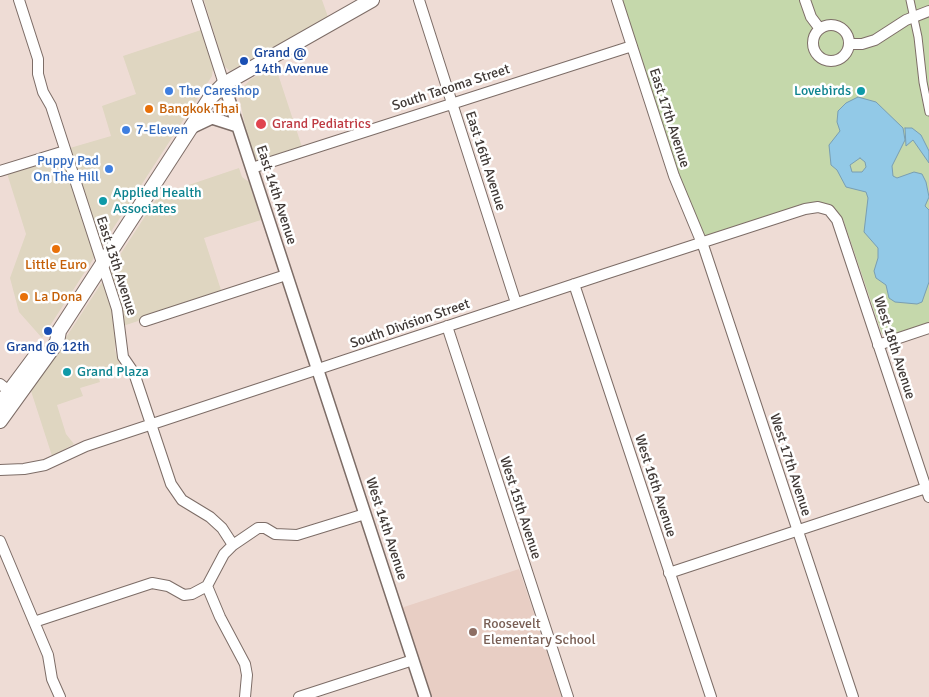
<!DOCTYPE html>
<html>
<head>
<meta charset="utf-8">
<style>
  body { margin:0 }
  canvas { display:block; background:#eedcd5 }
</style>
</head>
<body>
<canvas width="929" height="697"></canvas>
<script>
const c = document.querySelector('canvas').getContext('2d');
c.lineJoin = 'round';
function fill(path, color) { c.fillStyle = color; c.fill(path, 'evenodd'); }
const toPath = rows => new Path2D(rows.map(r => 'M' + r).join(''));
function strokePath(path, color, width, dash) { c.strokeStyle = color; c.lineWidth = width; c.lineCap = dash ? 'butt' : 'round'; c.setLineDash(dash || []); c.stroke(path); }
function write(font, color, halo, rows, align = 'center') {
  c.font = font + ' Signika,sans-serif'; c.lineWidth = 5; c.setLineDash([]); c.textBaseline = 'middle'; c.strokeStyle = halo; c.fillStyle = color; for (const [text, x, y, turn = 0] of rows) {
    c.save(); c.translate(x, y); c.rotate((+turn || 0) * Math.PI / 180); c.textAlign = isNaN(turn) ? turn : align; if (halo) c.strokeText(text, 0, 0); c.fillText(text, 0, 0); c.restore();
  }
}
fill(toPath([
  [204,0,322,0,328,17,230,71,224,66],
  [201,30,213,68,212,76,42,338,19,312,10,278,26,234,5,167,111,136,102,106,136,94,123,56],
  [275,65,302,147,257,161,251,154,238,92,251,79],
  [239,168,242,177,249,182,261,220,204,238,222,293,117,328,115,350,120,366,97,374,100,382,80,388,83,396,57,405,66,434,74,444,52,456,31,391,159,195]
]), '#dfd6c1');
fill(toPath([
  [519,569,562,697,432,697,419,657,414,655,398,609]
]), '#e8cec4');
fill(toPath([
  [622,0,929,0,929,323,889,336,882,334,843,219,833,208,826,204,818,203,707,236,704,234,680,181]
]), '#c5d8ab');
const water = toPath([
  [858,97,876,102,903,128,905,140,892,166,893,176,897,178,914,172,922,174,926,182,929,197,925,206,929,210,929,282,922,302,917,304,895,302,889,298,886,285,876,278,874,271,878,258,878,248,864,232,868,198,866,192,846,187,837,170,831,165,829,145,840,131,837,122,838,111,846,103,858,97],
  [860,158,865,162,866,167,862,172,852,172,850,165,860,158],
  [905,128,912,128,921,135,929,151,929,163,913,140,906,146,905,128]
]);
fill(water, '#92c9e7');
strokePath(water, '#799eb2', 1);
const pedestrian = toPath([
  [910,0,918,37,923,82,929,112]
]);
const minor = toPath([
  [19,0,38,59,38,74,43,92,51,106,117,309,123,357,134,373,171,484,182,500,210,517,222,528,233,545,224,554,207,586,220,617,245,664,247,675,245,697],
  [197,0,224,84],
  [419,0,516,303],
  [617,0,674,176,704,248,853,697],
  [805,0,811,17,820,29],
  '813 43a18 18 0 1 1 36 0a18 18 0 1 1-36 0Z',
  [849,44,862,44,875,40,906,20,929,11],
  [252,168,632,46],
  [0,171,65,151],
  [574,284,711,697],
  [145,321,286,275],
  [447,326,568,697],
  [878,345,929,328],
  [0,384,9,391],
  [0,470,24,469,45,465,86,446,605,274,805,209,818,207,829,210,837,220,929,497],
  [0,541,48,655,52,679,60,697],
  [233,545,258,528,265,528,275,534,297,535,365,514],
  [669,573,926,488],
  [34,622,152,583,168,586,184,595,192,594,207,586],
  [299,697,413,660]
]);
const tertiary = toPath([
  [224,84,425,697],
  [193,127,212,118,237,126]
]);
const secondary = toPath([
  [0,404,38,353],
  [0,421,57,342,59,331,210,98,224,84,372,0]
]);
strokePath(pedestrian, '#7d6d67', 9);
strokePath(minor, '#7d6d67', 12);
strokePath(tertiary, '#7d6d67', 14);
strokePath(secondary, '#7d6d67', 16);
strokePath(pedestrian, '#fff', 7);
strokePath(minor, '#fff', 10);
strokePath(tertiary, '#fff', 11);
strokePath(secondary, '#fff', 14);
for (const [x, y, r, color] of [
  [244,61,5,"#1a4fb4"],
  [169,91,5,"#3f7fe0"],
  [861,91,5,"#0f9aa8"],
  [149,109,5,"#e8710a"],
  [261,124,6,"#e0444e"],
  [126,130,5,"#3f7fe0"],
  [109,169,5,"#3f7fe0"],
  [103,201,5,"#0f9aa8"],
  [56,249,5,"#e8710a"],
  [24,297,5,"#e8710a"],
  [48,331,5,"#1a4fb4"],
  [67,372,5,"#0f9aa8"],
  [473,632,5,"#8d6e63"]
]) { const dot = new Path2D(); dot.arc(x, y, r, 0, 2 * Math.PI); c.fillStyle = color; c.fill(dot); strokePath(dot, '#fff', 2); }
write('14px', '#164399', '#fff', [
  ["Grand @",254,53],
  ["14th Avenue",254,69],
  ["Grand @ 12th",48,347,"center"]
], 'left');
write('14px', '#403936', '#fff', [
  ["South Tacoma Street",451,88,-18],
  ["East 17th Avenue",669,118,72],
  ["East 16th Avenue",485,161,72],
  ["East 14th Avenue",276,195,72],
  ["East 13th Avenue",116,266,72],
  ["South Division Street",410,324,-19],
  ["West 18th Avenue",894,348,72],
  ["West 17th Avenue",790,465,72],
  ["West 16th Avenue",655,486,72],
  ["West 15th Avenue",520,508,72],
  ["West 14th Avenue",386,529,72]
]);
write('14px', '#366cbe', '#fff', [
  ["The Careshop",179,91],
  ["7-Eleven",136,130],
  ["Puppy Pad",99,161,"right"],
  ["On The Hill",99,177,"right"]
], 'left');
write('14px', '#0d838f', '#fff', [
  ["Lovebirds",851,91,"right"],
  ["Applied Health",113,193],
  ["Associates",113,209],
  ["Grand Plaza",77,372]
], 'left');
write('14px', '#c56008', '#fff', [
  ["Bangkok Thai",159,109],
  ["Little Euro",56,265,"center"],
  ["La Dona",34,297]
], 'left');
write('14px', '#be3a42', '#fff', [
  ["Grand Pediatrics",272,124]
], 'left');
write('14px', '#785e54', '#fff', [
  ["Roosevelt",483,624],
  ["Elementary School",483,640]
], 'left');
</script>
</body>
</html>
